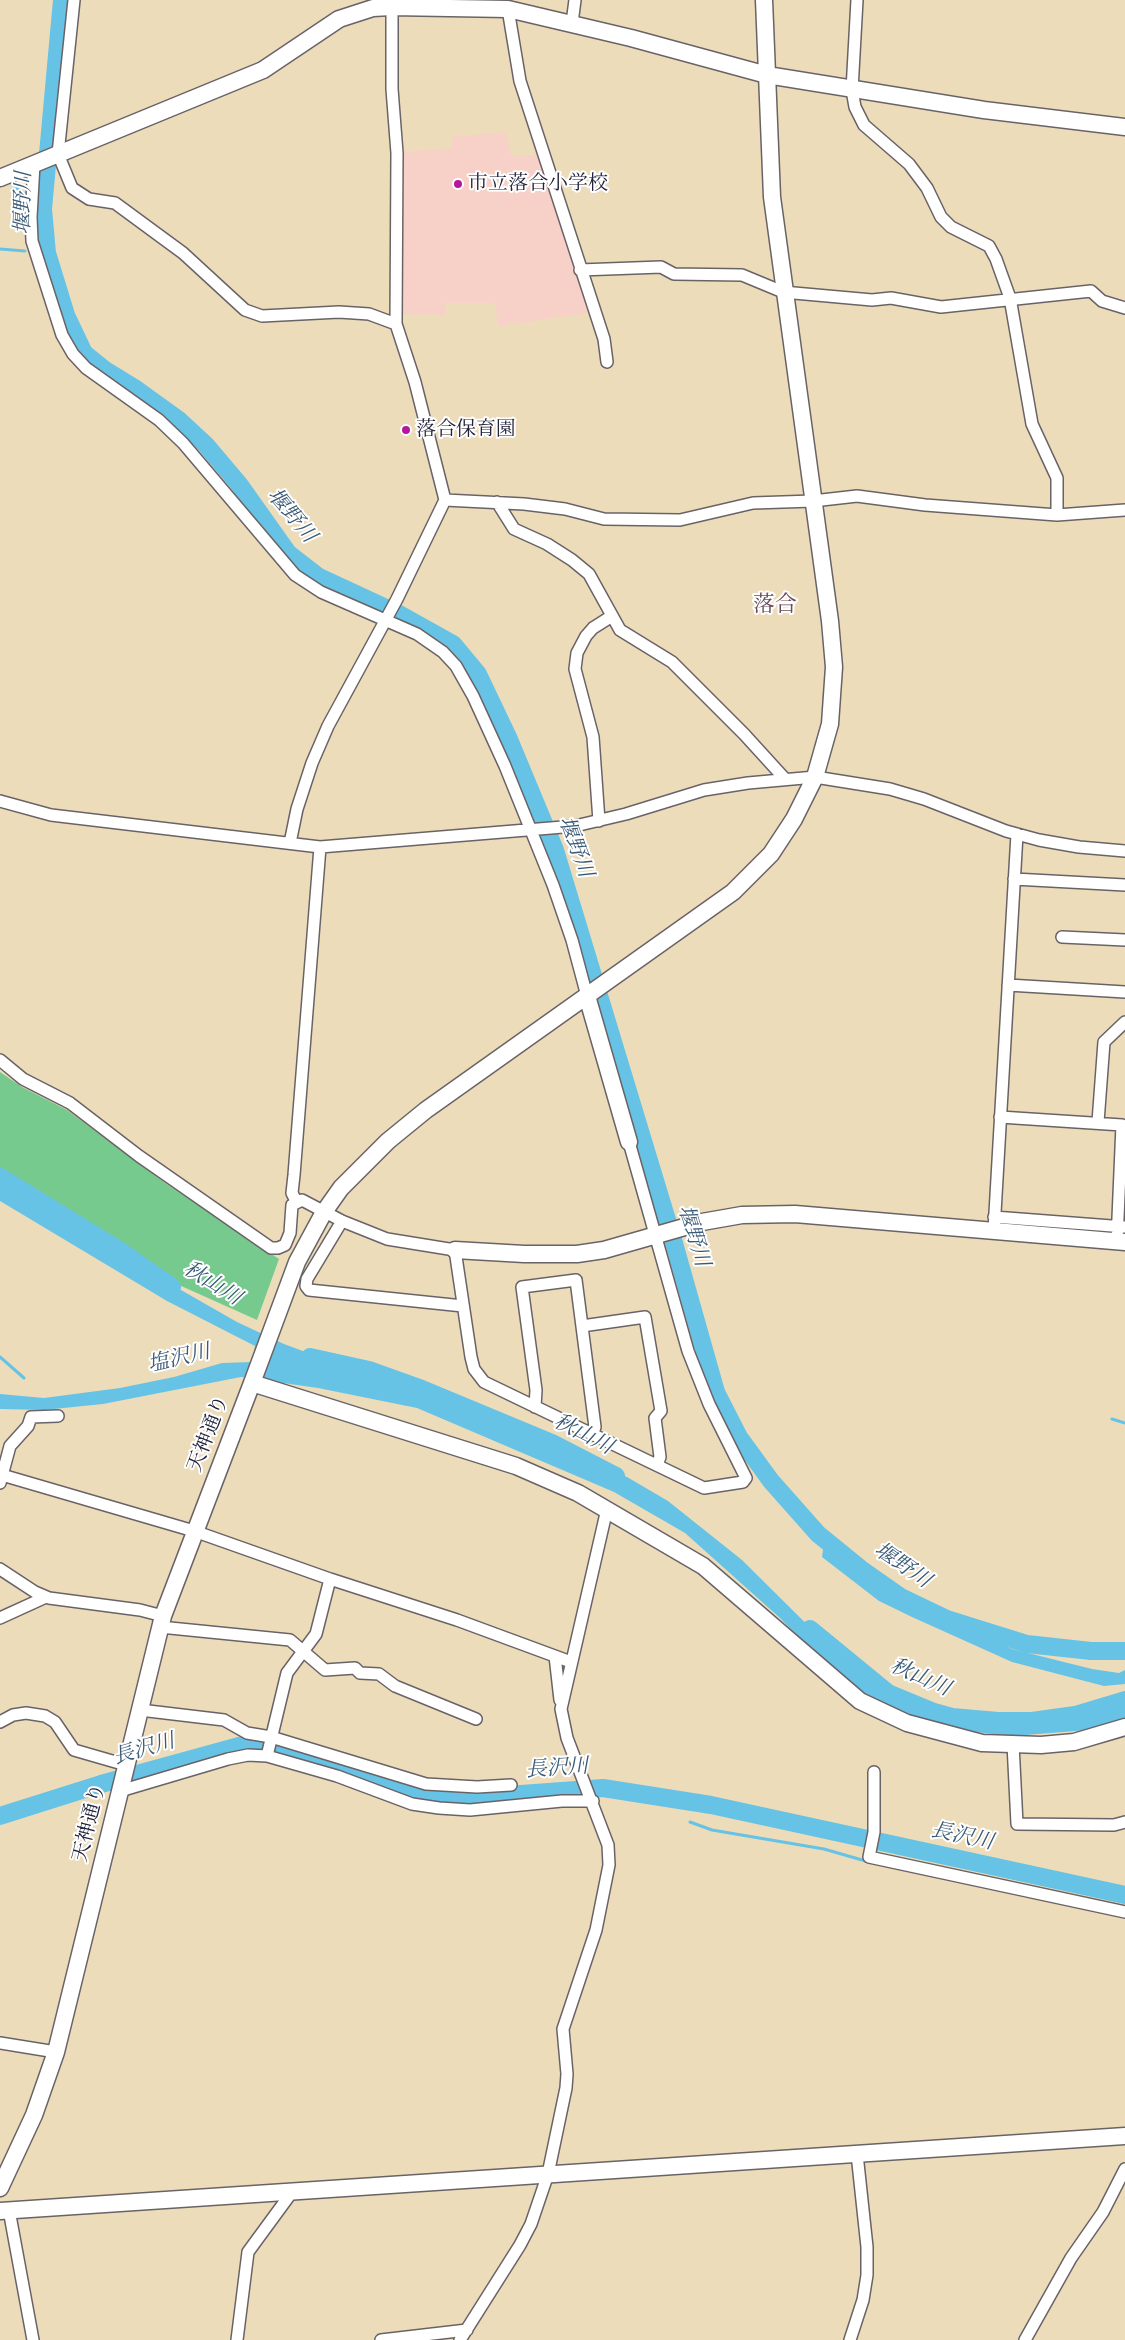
<!DOCTYPE html>
<html>
<head>
<meta charset="utf-8">
<style>
  body { margin:0 }
  canvas { display:block; background:#eddcb9 }
</style>
</head>
<body>
<canvas width="1125" height="2340"></canvas>
<script>
const c = document.querySelector('canvas').getContext('2d');
c.lineJoin = 'round';
function fill(path, color) { c.fillStyle = color; c.fill(path, 'evenodd'); }
const toPath = rows => new Path2D(rows.map(r => 'M' + r).join(''));
function strokePath(path, color, width, dash) { c.strokeStyle = color; c.lineWidth = width; c.lineCap = dash ? 'butt' : 'round'; c.setLineDash(dash || []); c.stroke(path); }
function write(font, color, halo, rows, align = 'center') {
  c.font = font + ' "IM FELL Great Primer","Noto Serif JP",serif'; c.lineWidth = 4; c.setLineDash([]); c.textBaseline = 'middle'; c.strokeStyle = halo; c.fillStyle = color; for (const [text, x, y, turn = 0] of rows) {
    c.save(); c.translate(x, y); c.rotate((+turn || 0) * Math.PI / 180); c.textAlign = isNaN(turn) ? turn : align; if (halo) c.strokeText(text, 0, 0); c.fillText(text, 0, 0); c.restore();
  }
}
fill(toPath([
  [506,132,512,157,542,154,590,313,498,326,495,303,445,303,445,315,401,314,403,152,452,148,451,137]
]), '#f7d1c7');
fill(toPath([
  [0,1072,22,1087,67,1110,165,1183,279,1259,257,1320,179,1285,122,1247,22,1185,0,1182]
]), '#77ca8d');
fill(toPath([
  [0,1182,90,1238,237,1322,284,1344,424,1396,627,1477,668,1501,742,1560,865,1682,914,1710,958,1721,1012,1726,1095,1715,1125,1703,1125,1718,1088,1730,1013,1736,956,1730,913,1721,864,1693,831,1670,780,1618,685,1533,614,1492,417,1408,318,1388,241,1377,103,1404,44,1410,0,1409,0,1394,44,1398,120,1388,174,1377,222,1363,252,1362,255,1346,167,1301,0,1201],
  [824,1543,874,1582,912,1605,1012,1649,1092,1669,1119,1673,1125,1670,1125,1684,1104,1686,1012,1662,912,1617,879,1601,822,1557]
]), '#67c3e5');
strokePath(toPath([
  [10,182,26,196],
  [38,214,43,221],
  [0,249,25,251],
  [0,1357,24,1378],
  [1112,1419,1125,1423],
  [690,1822,712,1830,824,1849,869,1862]
]), '#67c3e5', 3);
strokePath(toPath([
  [62,0,43,209,47,253,66,315,84,353,105,370,136,389,179,420,206,445,239,484,288,553,319,577,401,615,453,644,478,674,508,737,555,850,674,1243,716,1392,739,1437,771,1481,818,1534,861,1569,901,1597,947,1619,1027,1644,1091,1651,1125,1651],
  [0,1177,125,1254,172,1287],
  [310,1357,369,1370,422,1389,552,1443,616,1476],
  [810,1629,888,1693,934,1712,952,1717,998,1721,1032,1721,1075,1715,1125,1700],
  [0,1816,101,1784,250,1743,281,1748,436,1795,480,1797,603,1788,711,1805,1125,1895]
]), '#67c3e5', 18);
const street = toPath([
  [74,0,58,154,72,188,89,199,115,203,183,253,245,310,262,316,339,312,369,314,396,324],
  [857,0,852,90,855,107,864,125,909,164,927,188,941,217,951,227,989,246,996,259,1010,298,1032,424,1057,478,1057,515],
  [508,9,520,81,604,339,607,362],
  [572,23,575,0],
  [34,164,31,217,32,241,62,335,73,354,86,368,159,420,183,443,295,575,321,592,417,634,443,652,456,666,473,696,505,766,553,885,572,940,587,996],
  [580,270,661,267,674,274,742,275,783,292,872,300,891,298,941,307,1091,291,1102,301,1125,308],
  [445,500,524,504,565,509,604,519,680,520,753,503,813,501,857,496,925,505,1057,515,1125,510],
  [497,502,514,529,547,544,572,560,589,574,620,630,672,662,744,734,785,779],
  [0,801,51,815,320,847,575,826,626,814,704,790,748,783,815,777,890,789,924,799,1006,831,1039,840,1079,847,1125,851],
  [599,821,593,737,575,669,577,653,586,636,593,628,612,616],
  [290,843,297,809,312,763,328,726,397,599,445,500,415,382,396,324,397,153,392,89,392,2],
  [1014,879,1125,885],
  [1062,937,1125,940],
  [1008,985,1125,992],
  [0,1060,23,1079,70,1103,139,1156,271,1248,278,1248,285,1245,290,1233,292,1205,302,1200,342,1221,387,1239,455,1250,471,1357,474,1369,484,1382,704,1488,743,1482,746,1478,709,1404,688,1351,629,1142],
  [1000,1117,1122,1125,1117,1241],
  [1098,1122,1104,1042,1125,1022],
  [296,1201,292,1193,294,1175,320,847],
  [994,1217,1125,1227],
  [342,1221,307,1279,306,1286,309,1290,463,1306],
  [994,1230,1017,834],
  [582,1326,645,1317,661,1411,655,1418,660,1457,657,1465],
  [535,1407,536,1390,522,1287,576,1280,595,1427,592,1435],
  [2,1475,194,1531,330,1579,457,1620,571,1662],
  [0,1483,10,1446,28,1426,31,1417,58,1416],
  [0,1569,35,1592,49,1598,140,1610,163,1616],
  [0,1618,46,1597],
  [160,1627,290,1640,325,1670,355,1668,360,1673,379,1674,395,1686,476,1719],
  [555,1656,560,1700],
  [140,1710,224,1720,247,1733,271,1737,426,1784,477,1787,511,1785],
  [0,1722,13,1715,26,1713,45,1716,55,1722,74,1750,126,1765],
  [1013,1744,1017,1824,1114,1825,1125,1822],
  [267,1756,287,1673,316,1634,330,1579],
  [874,1772,874,1832,869,1857,1125,1912],
  [120,1791,228,1759,248,1755,267,1756,337,1776,412,1804,439,1808,470,1810,562,1801,593,1801],
  [0,2043,56,2052],
  [9,2210,33,2340],
  [237,2340,248,2252,292,2192],
  [381,2340,467,2330],
  [460,2340,520,2245,531,2224,548,2174,566,2088,567,2074,563,2029,596,1930,609,1865,608,1845,567,1738,561,1709,607,1509],
  [850,2340,863,2300,867,2275,867,2247,857,2154],
  [1025,2340,1071,2258,1103,2212,1125,2169]
]);
const secondary = toPath([
  [0,178,263,70,339,19,373,8,391,7,508,9,631,38,767,75,984,110,1125,127],
  [587,996,629,1142],
  [455,1250,524,1254,577,1254,604,1250,702,1222,742,1215,795,1214,1125,1242],
  [252,1383,297,1262,324,1212,341,1188,388,1141,426,1110,733,892,771,854,794,819,815,777,830,724,834,667,830,621,772,197,764,0],
  [0,2188,34,2115,56,2052,163,1616,252,1383,516,1466,578,1493,703,1566,860,1701,907,1723,982,1743,1041,1745,1074,1742,1125,1727],
  [0,2211,1125,2136]
]);
strokePath(street, '#696367', 14);
strokePath(secondary, '#696367', 19);
strokePath(street, '#fff', 11);
strokePath(secondary, '#fff', 16);
for (const [x, y, r, color] of [
  [458,184,5,"#b5179e"],
  [406,430,5,"#b5179e"]
]) { const dot = new Path2D(); dot.arc(x, y, r, 0, 2 * Math.PI); c.fillStyle = color; c.fill(dot); strokePath(dot, '#fff', 2); }
write('20px', '#22223b', '#fff', [
  ["市立落合小学校",468,184],
  ["落合保育園",416,430]
], 'left');
write('20px', '#22223b', '#fff', [
  ["天神通り",209,1434,-69],
  ["天神通り",90,1823,-76]
]);
write('italic 21px', '#3a5a76', '#fff', [
  ["堰野川",24,203,-89],
  ["堰野川",291,516,50],
  ["堰野川",575,847,70],
  ["堰野川",693,1236,73],
  ["秋山川",212,1284,32],
  ["塩沢川",179,1359,-13],
  ["秋山川",583,1435,27],
  ["堰野川",902,1566,34],
  ["秋山川",920,1678,24],
  ["長沢川",144,1750,-16],
  ["長沢川",557,1769,-4],
  ["長沢川",962,1837,12]
]);
write('22px', '#674c59', '#fff', [
  ["落合",775,606]
]);
</script>
</body>
</html>
